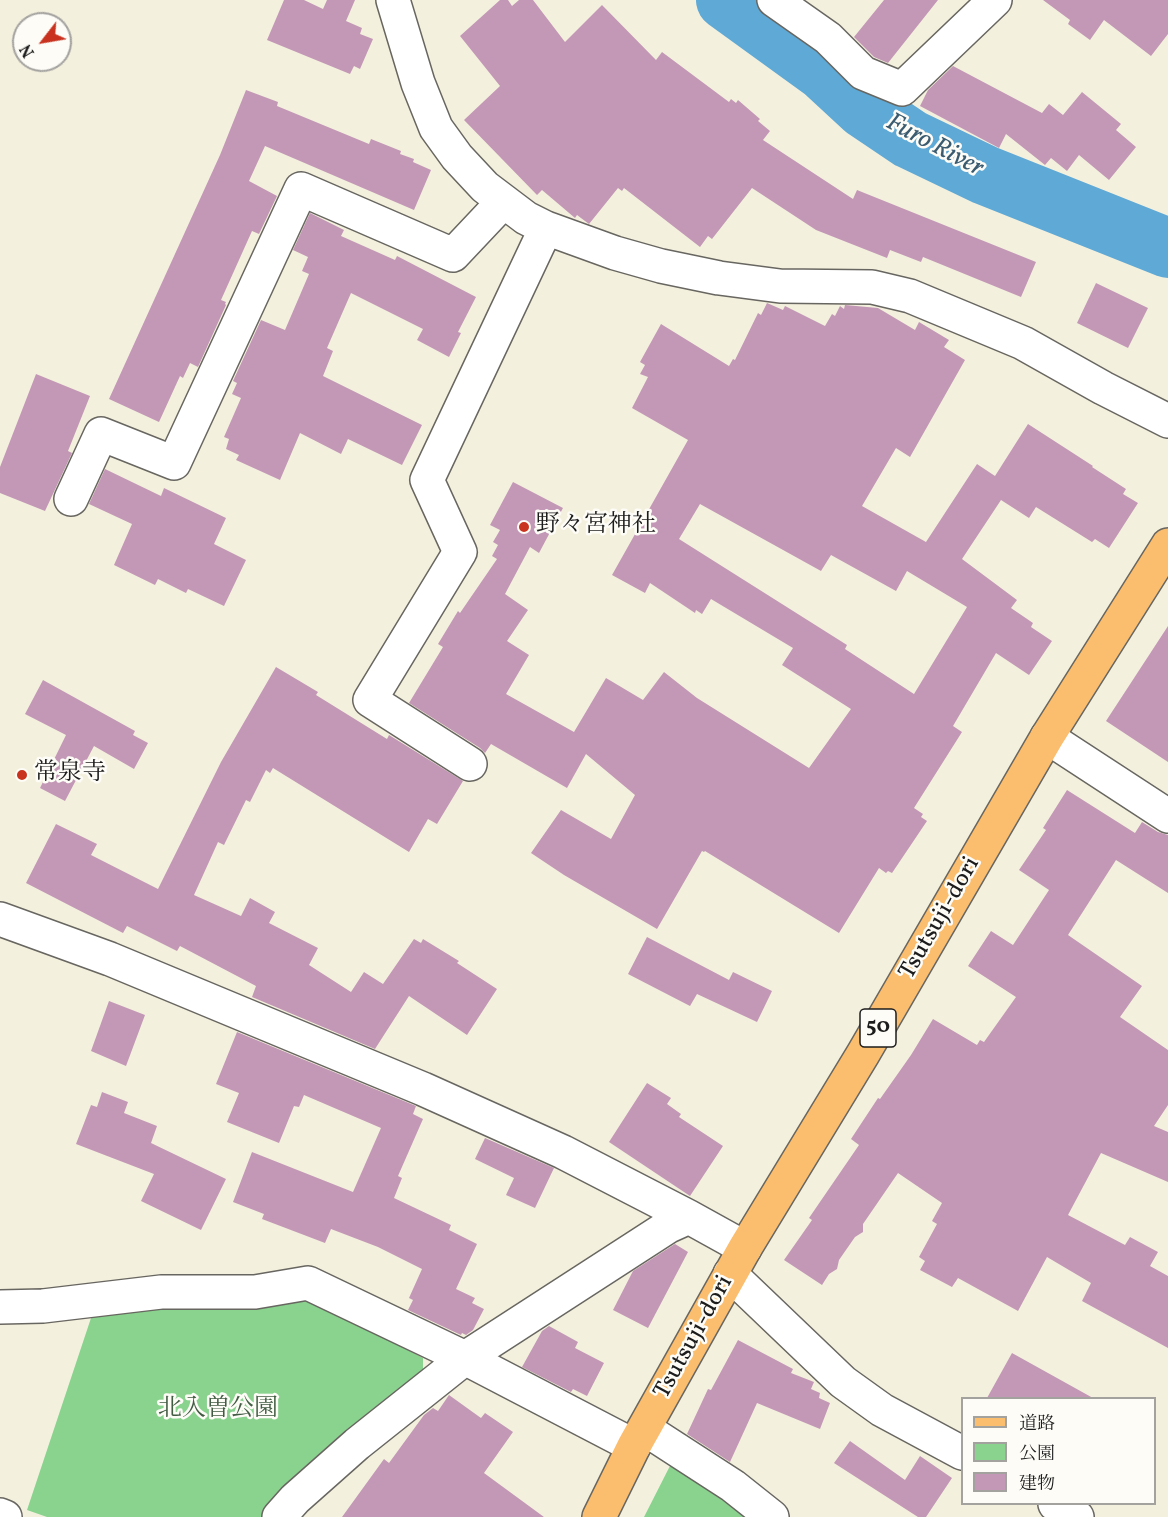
<!DOCTYPE html>
<html>
<head>
<meta charset="utf-8">
<style>
  body { margin:0 }
  #map { position:relative; width:1168px; height:1517px; overflow:hidden; background:#f4f0de; font-family:Vollkorn,"Noto Serif JP",serif }
  canvas { display:block }
  .legend { position:absolute; left:961px; top:1397px; width:195px; height:108px; box-sizing:border-box; background:#fdfcf7; border:2px solid #a3a29f; margin:0; padding:8px 10px; list-style:none; font-size:18px; color:#1c1c1c }
  .legend li { display:flex; align-items:center; gap:12px; height:30px }
  .legend b { width:30px; border:2px solid #a3a29f }
  .north { position:absolute; left:12px; top:12px; width:60px; height:60px; box-sizing:border-box; background:#fdfcf7; border:2px solid #a3a29f; border-radius:50%; rotate:239deg; font-size:16px; font-weight:700; line-height:24px; text-align:center; color:#1c1c1c }
  .north::after { content:''; display:block; margin:auto; width:21px; height:27px; background:#c8321e; clip-path:polygon(50% 0,100% 100%,50% 72%,0 100%) }
</style>
</head>
<body>
<div id="map">
<canvas width="1168" height="1517"></canvas>
<ul class="legend">
<li><b style="height:8px;background:#fbbd6e"></b>道路</li>
<li><b style="height:16px;background:#89d38f"></b>公園</li>
<li><b style="height:16px;background:#c398b6"></b>建物</li>
</ul>
<div class="north">N</div>
</div>
<script>
const c = document.querySelector('canvas').getContext('2d');
c.lineJoin = 'round';
function fill(path, color) { c.fillStyle = color; c.fill(path, 'evenodd'); }
const toPath = rows => new Path2D(rows.map(r => 'M' + r).join(''));
function strokePath(path, color, width, dash) { c.strokeStyle = color; c.lineWidth = width; c.lineCap = dash ? 'butt' : 'round'; c.setLineDash(dash || []); c.stroke(path); }
function write(font, color, halo, rows, align = 'center') {
  c.font = font + ' Vollkorn,"Noto Serif JP",serif'; c.lineWidth = 5; c.setLineDash([]); c.textBaseline = 'middle'; c.strokeStyle = halo; c.fillStyle = color; for (const [text, x, y, turn = 0] of rows) {
    c.save(); c.translate(x, y); c.rotate((+turn || 0) * Math.PI / 180); c.textAlign = isNaN(turn) ? turn : align; if (halo) c.strokeText(text, 0, 0); c.fillText(text, 0, 0); c.restore();
  }
}
fill(toPath([
  [294,1296,307,1298,423,1358,423,1373,266,1517,47,1517,27,1510,92,1315],
  [674,1458,759,1517,644,1517]
]), '#89d38f');
strokePath(toPath([
  [726,0,824,71,864,108,910,139,985,175,1168,248]
]), '#5ea9d6', 60);
fill(toPath([
  [284,0,304,0,323,9,327,0,355,0,346,21,362,28,360,34,373,39,360,69,354,66,350,74,267,40],
  [500,0,508,0,512,6,519,0,533,0,565,42,602,5,656,60,662,52,729,102,731,99,736,103,738,100,760,119,758,121,770,131,763,140,853,199,857,190,1036,262,1021,297,923,257,921,262,890,250,887,258,816,230,752,188,712,239,708,236,700,247,624,188,622,191,618,188,589,224,577,215,575,218,542,190,537,195,464,120,500,86,460,36],
  [884,0,938,0,888,63,874,57,854,37],
  [1043,0,1168,0,1168,34,1151,56,1104,20,1090,40,1068,24,1070,20],
  [953,66,1042,113,1049,104,1063,115,1082,92,1121,124,1116,130,1136,147,1109,180,1079,155,1067,171,1051,158,1045,165,1006,134,999,148,920,106,928,90],
  [246,90,278,102,277,106,369,144,371,139,401,151,400,154,414,159,413,162,431,170,414,210,265,146,249,181,277,196,259,234,252,231,221,300,226,302,225,304,226,305,198,367,190,363,183,378,180,376,159,422,109,399,220,155],
  [310,213,344,230,341,236,395,260,397,256,476,297,458,332,461,333,449,357,417,340,423,329,351,293,327,348,333,351,323,376,422,425,402,465,348,439,341,454,300,433,280,480,236,460,239,455,226,449,229,439,224,437,241,398,232,394,237,383,233,381,261,320,285,330,309,274,302,271,308,257,293,250],
  [1096,283,1148,308,1128,348,1077,323],
  [767,303,783,310,785,306,825,326,832,314,835,316,840,306,844,309,845,305,878,308,915,330,919,322,949,340,944,347,965,360,910,457,896,448,862,506,926,542,977,464,995,476,1028,424,1093,466,1092,467,1126,489,1123,494,1138,503,1109,548,1095,539,1092,542,1036,507,1029,518,1001,500,962,559,1017,600,1011,608,1033,623,1031,627,1052,641,1029,675,996,653,953,726,962,732,914,808,923,814,921,817,927,821,892,873,888,871,886,873,879,868,839,933,705,851,704,852,702,851,657,929,564,875,531,853,561,810,611,839,635,795,586,754,567,788,491,744,485,753,480,748,409,703,443,647,438,644,458,611,460,613,497,559,492,556,498,545,493,542,500,530,490,525,513,482,563,508,539,553,530,547,505,594,528,610,507,641,529,655,506,694,574,732,606,678,643,700,664,672,697,698,809,768,851,709,782,665,793,648,711,599,702,614,696,610,695,613,650,583,645,593,612,575,688,440,632,408,648,377,640,374,645,365,640,362,661,324,729,366,733,359,735,360,758,313,761,315],
  [700,504,821,571,831,555,896,591,907,571,967,607,914,694,845,649,847,645,679,539],
  [36,374,90,396,68,451,72,453,45,511,0,493,0,467],
  [105,469,161,496,164,488,226,518,214,544,246,560,224,606,188,589,186,593,158,579,155,585,114,565,132,524,89,504],
  [1168,626,1168,762,1106,721],
  [276,667,318,692,316,695,387,739,389,735,463,781,437,824,428,819,409,852,273,768,270,773,266,770,250,802,246,800,224,845,218,842,194,895,241,916,250,898,275,912,269,923,318,948,309,965,351,992,364,972,383,984,414,939,421,943,423,939,459,961,457,963,497,989,467,1035,409,996,375,1049,252,997,256,986,180,946,177,951,127,926,123,933,26,883,56,824,97,844,91,855,158,889,221,762],
  [43,680,135,731,133,735,148,743,134,769,94,746,65,801,40,788,66,735,25,714],
  [1067,790,1135,833,1142,822,1158,832,1168,835,1168,893,1116,860,1068,935,1142,986,1120,1017,1168,1050,1168,1105,1154,1126,1168,1132,1168,1182,1101,1153,1068,1215,1125,1245,1130,1237,1158,1252,1150,1266,1168,1276,1168,1348,1082,1301,1091,1283,1047,1257,1018,1311,958,1278,952,1287,920,1270,925,1261,919,1257,937,1224,932,1221,942,1203,898,1173,863,1224,863,1232,855,1237,839,1260,837,1269,829,1274,822,1285,784,1260,812,1220,809,1218,859,1145,851,1139,878,1098,880,1099,911,1055,933,1019,977,1045,980,1040,984,1042,1016,997,968,966,991,931,1013,945,1049,890,1019,870,1046,830,1043,828],
  [647,937,729,980,733,972,772,991,757,1022,697,994,690,1006,628,974],
  [109,1001,145,1015,126,1066,91,1051],
  [237,1032,416,1106,413,1114,423,1119,398,1176,402,1178,394,1198,451,1225,449,1230,477,1244,456,1289,475,1298,472,1303,484,1309,473,1330,466,1335,462,1333,461,1335,408,1310,413,1300,409,1298,422,1269,378,1247,331,1229,325,1243,262,1219,264,1214,233,1202,252,1152,353,1192,381,1128,304,1095,299,1107,294,1106,279,1143,227,1122,239,1093,216,1084],
  [647,1083,671,1098,667,1104,681,1114,679,1117,723,1146,690,1196,609,1142],
  [102,1092,128,1102,124,1113,157,1126,151,1143,226,1179,201,1230,141,1201,154,1174,76,1144,91,1105,97,1107],
  [485,1138,554,1168,535,1208,506,1195,514,1178,475,1159],
  [675,1244,688,1252,648,1328,613,1310,633,1271],
  [549,1326,578,1342,575,1348,604,1363,587,1396,573,1389,571,1392,522,1367,542,1331],
  [738,1340,793,1369,791,1373,814,1382,811,1389,820,1393,819,1398,830,1403,820,1429,757,1403,730,1462,687,1434,708,1389,711,1390],
  [1012,1353,1093,1398,987,1398],
  [449,1395,481,1418,485,1413,513,1432,484,1473,544,1517,342,1517,384,1459,389,1463,424,1415,433,1408,438,1411],
  [850,1441,905,1480,920,1456,952,1478,926,1517,918,1517,834,1463]
]), '#c398b6');
const street = toPath([
  [393,0,418,83,436,128,457,157,485,187,526,218,546,228,615,253,661,266,719,278,780,286,872,287,910,296,1023,343,1103,388,1168,421],
  [774,0,828,38,863,73,902,89,995,0],
  [71,499,101,434,174,463,301,189,453,255,503,202],
  [1047,737,1168,816],
  [470,764,370,700,460,552,427,480,546,228],
  [0,919,110,959,423,1089,563,1152,689,1217,745,1248],
  [730,1274,843,1382,882,1410,962,1453],
  [0,1307,43,1306,161,1292,255,1292,308,1283,465,1358,634,1446],
  [645,1429,733,1486,772,1517],
  [1055,1504,1077,1517],
  [0,1515,5,1517],
  [279,1517,295,1499,357,1444,465,1358,669,1226,689,1217]
]);
const primary = toPath([
  [599,1517,634,1446,745,1248,863,1054,1047,737,1168,545]
]);
strokePath(street, '#686660', 36);
strokePath(primary, '#686660', 36);
strokePath(street, '#fff', 33);
strokePath(primary, '#fbbd6e', 33);
for (const [x, y, r, color] of [
  [524,527,6,"#c8321e"],
  [22,775,6,"#c8321e"]
]) { const dot = new Path2D(); dot.arc(x, y, r, 0, 2 * Math.PI); c.fillStyle = color; c.fill(dot); strokePath(dot, '#fdfcf7', 2); }
for (const [x, y, w] of [
  [878,1028,36]
]) { const box = new Path2D(); box.roundRect(x - w / 2, y - 19, w, 38, 4.5); c.fillStyle = '#fdfcf7'; c.fill(box); strokePath(box, '#1c1c1c', 1.5); }
write('bold 22px', '#1c1c1c', null, [
  ["50",878,1028]
]);
write('24px', '#1c1c1c', '#fdfcf7', [
  ["野々宮神社",536,527],
  ["常泉寺",34,775]
], 'left');
write('24px', '#1c1c1c', '#fdfcf7', [
  ["Tsutsuji-dori",941,919,-60],
  ["Tsutsuji-dori",695,1338,-61]
]);
write('24px', '#425c44', '#fdfcf7', [
  ["北入曽公園",218,1411]
]);
write('italic 26px', '#3a5b70', '#fdfcf7', [
  ["Furo River",934,147,28]
]);
</script>
</body>
</html>
